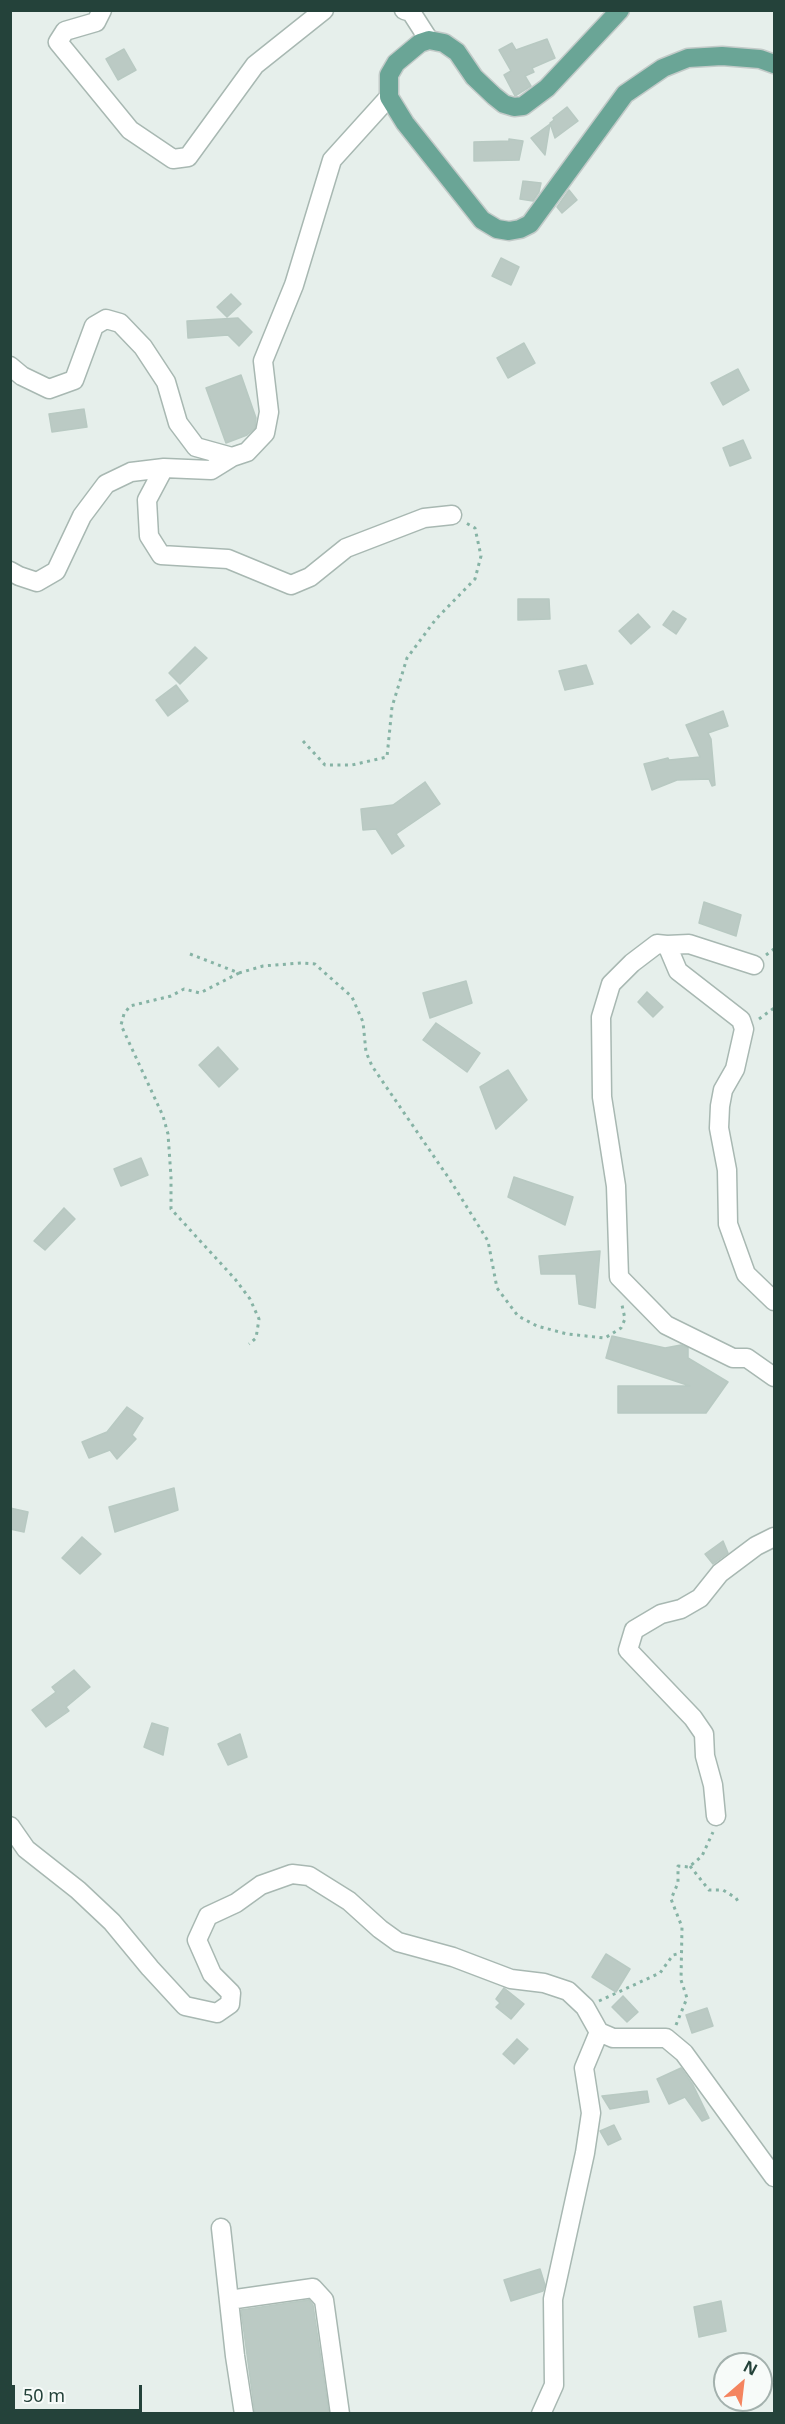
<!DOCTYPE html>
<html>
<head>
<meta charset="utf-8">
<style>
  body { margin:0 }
  #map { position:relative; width:785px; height:2424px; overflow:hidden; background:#e6efeb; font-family:"Noto Sans",sans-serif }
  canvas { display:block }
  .frame { position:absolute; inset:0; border:12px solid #24423a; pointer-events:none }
  .north { position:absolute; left:713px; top:2352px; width:60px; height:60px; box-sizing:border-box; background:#f7fbf9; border:2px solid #a3b1ad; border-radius:50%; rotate:28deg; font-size:16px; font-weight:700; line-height:24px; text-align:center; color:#24423a }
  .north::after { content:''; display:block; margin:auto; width:21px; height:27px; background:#f4845f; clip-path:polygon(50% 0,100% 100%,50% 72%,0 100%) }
  .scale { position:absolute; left:12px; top:2385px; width:130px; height:27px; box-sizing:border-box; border:3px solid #24423a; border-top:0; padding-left:8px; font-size:18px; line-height:21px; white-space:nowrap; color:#24423a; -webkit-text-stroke:4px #f7fbf9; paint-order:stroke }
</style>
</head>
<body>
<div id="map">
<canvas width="785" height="2424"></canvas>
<div class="frame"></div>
<div class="north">N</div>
<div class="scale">50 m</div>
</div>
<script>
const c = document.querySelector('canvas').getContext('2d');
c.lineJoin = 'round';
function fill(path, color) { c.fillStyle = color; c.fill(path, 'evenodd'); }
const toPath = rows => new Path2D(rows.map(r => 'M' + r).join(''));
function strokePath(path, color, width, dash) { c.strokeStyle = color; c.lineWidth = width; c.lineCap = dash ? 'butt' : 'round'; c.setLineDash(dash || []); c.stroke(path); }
const building = toPath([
  [547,39,555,58,532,68,534,72,525,76,531,86,515,96,504,75,511,71,499,50,512,43,516,50,547,39],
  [124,49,136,70,118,80,106,59,124,49],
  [567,107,578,121,555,138,550,123,554,120,553,118,567,107],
  [550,124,545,155,531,138,550,124],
  [509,139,523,141,519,160,474,161,474,142,509,141,509,139],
  [523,181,541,183,539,192,533,201,520,199,523,181],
  [569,190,577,200,562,213,557,207,569,190],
  [501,258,519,267,511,285,492,276,501,258],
  [231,294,241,304,227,317,217,307,231,294],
  [238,318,252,332,239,346,228,335,188,338,187,321,238,318],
  [524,343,535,363,508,378,497,358,524,343],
  [738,369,749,390,723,405,711,383,738,369],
  [241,375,256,418,255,428,247,435,226,443,206,388,241,375],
  [84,409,87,427,52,432,49,414,84,409],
  [743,440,751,458,730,466,723,448,743,440],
  [518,599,549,599,550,619,518,620,518,599],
  [673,611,686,619,676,634,663,625,673,611],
  [638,614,650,627,631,644,619,631,638,614],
  [195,647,207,658,180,684,169,673,195,647],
  [586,665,593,684,565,690,559,671,586,665],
  [176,685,188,701,168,716,156,700,176,685],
  [723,711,728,726,708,733,711,739,715,785,712,786,709,779,677,780,652,790,644,764,668,758,669,760,700,757,686,725,723,711],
  [425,782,440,804,396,834,404,846,392,854,376,829,363,830,361,809,393,805,425,782],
  [704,902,741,915,736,936,699,923,704,902],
  [466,981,472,1003,430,1018,423,993,466,981],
  [647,992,663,1007,653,1017,638,1002,647,992],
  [436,1023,480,1053,467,1072,423,1040,436,1023],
  [218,1047,238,1069,219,1087,199,1065,218,1047],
  [508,1070,527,1100,496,1129,480,1087,508,1070],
  [141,1158,148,1175,121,1186,114,1169,141,1158],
  [514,1177,573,1197,565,1225,508,1197,514,1177],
  [64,1208,75,1219,45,1250,34,1241,64,1208],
  [600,1251,595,1308,579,1304,576,1274,541,1274,539,1256,600,1251],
  [612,1336,665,1348,681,1345,688,1348,688,1358,728,1382,706,1413,618,1413,618,1386,690,1386,606,1358,612,1336],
  [127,1407,143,1418,132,1435,136,1439,117,1459,110,1450,89,1458,82,1442,107,1432,127,1407],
  [174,1488,178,1510,115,1532,109,1507,174,1488],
  [10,1508,28,1512,24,1532,10,1529,10,1508],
  [82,1537,101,1554,80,1574,62,1558,82,1537],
  [723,1541,728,1553,713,1564,705,1554,723,1541],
  [74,1670,90,1687,66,1707,69,1711,46,1727,32,1710,56,1692,52,1687,74,1670],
  [152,1723,168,1728,163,1755,144,1747,152,1723],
  [240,1734,247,1757,228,1765,218,1744,240,1734],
  [606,1954,630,1969,616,1992,592,1977,606,1954],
  [504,1988,524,2004,511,2019,496,2007,500,2003,496,1999,504,1988],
  [623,1996,638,2012,627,2022,612,2007,623,1996],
  [707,2008,713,2026,692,2033,686,2015,707,2008],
  [517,2039,528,2049,514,2064,503,2054,517,2039],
  [681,2068,693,2085,709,2118,702,2121,685,2097,669,2104,657,2079,681,2068],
  [647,2091,649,2102,610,2109,602,2096,647,2091],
  [614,2125,621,2139,608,2145,600,2131,614,2125],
  [540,2269,545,2285,543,2291,511,2301,504,2280,540,2269],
  [309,2300,313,2305,329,2414,255,2414,241,2310,309,2300],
  [721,2301,726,2331,699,2337,694,2307,721,2301]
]);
fill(building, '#bbcac4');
strokePath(building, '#b8c9c2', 1.5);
const minor = toPath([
  [102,10,96,22,65,31,58,42,130,130,173,159,188,157,255,65,324,10],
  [404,10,411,12,429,40],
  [10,366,22,376,49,389,74,380,94,326,106,319,120,323,143,347,166,382,178,423,196,447,232,457,247,452,265,433,269,412,263,361,294,285,332,160,389,97],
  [164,468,147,500,149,536,161,555,228,559,291,585,310,577,346,548,424,518,452,515],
  [10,571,19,576,37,582,56,571,82,516,106,484,131,472,164,468,211,470,232,457],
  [667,945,657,944,632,963,611,984,601,1017,602,1097,616,1186,619,1277,666,1325,733,1358,747,1358,774,1377],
  [754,965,689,944,667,945,678,971,741,1020,744,1029,735,1069,723,1090,720,1106,719,1128,727,1170,728,1224,746,1274,774,1301],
  [716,1816,713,1785,705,1756,704,1734,693,1718,628,1650,634,1630,661,1614,681,1609,700,1598,720,1573,756,1546,774,1537],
  [10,1826,26,1849,78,1890,112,1922,150,1968,185,2006,217,2013,230,2004,231,1993,212,1974,197,1940,208,1916,236,1903,261,1885,292,1874,309,1876,349,1901,380,1929,398,1942,453,1957,511,1979,544,1983,568,1991,585,2007,599,2032,613,2038,666,2038,684,2053,774,2177],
  [221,2228,235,2356,244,2414],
  [229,2300,313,2288,324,2300,340,2414],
  [541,2414,554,2385,553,2299,585,2153,591,2113,584,2068,599,2032]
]);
const major = toPath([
  [620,10,547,88,523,106,514,107,504,104,494,96,474,77,457,52,444,43,429,40,420,43,396,63,389,75,389,97,405,123,482,220,497,229,509,231,520,229,530,224,625,94,663,68,688,58,722,56,760,59,774,64]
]);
strokePath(minor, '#a8b8b2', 21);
strokePath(major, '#c2cac8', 21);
strokePath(toPath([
  [303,741,325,765,352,765,387,757,392,707,407,658,436,619,475,579,481,556,475,528,466,523],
  [190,954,239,973,263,966,301,963,315,964,352,997,363,1022,366,1052,372,1066,450,1180,488,1241,497,1288,518,1316,537,1326,567,1334,605,1338,621,1328,625,1319,622,1305],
  [766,955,774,949],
  [239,973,200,993,184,989,171,996,130,1006,124,1014,121,1025,163,1116,168,1134,171,1177,171,1209,235,1279,250,1299,259,1319,256,1338,249,1344],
  [759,1019,774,1008],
  [690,1866,709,1890,723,1890,736,1898,739,1903],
  [599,2001,660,1973,673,1955,681,1953],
  [676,2025,687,1998,681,1980,682,1927,671,1899,678,1883,678,1866,689,1867,702,1856,713,1832]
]), '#86b3a5', 3, [3, 4.5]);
strokePath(minor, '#fff', 18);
strokePath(major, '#6aa596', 18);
</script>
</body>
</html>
